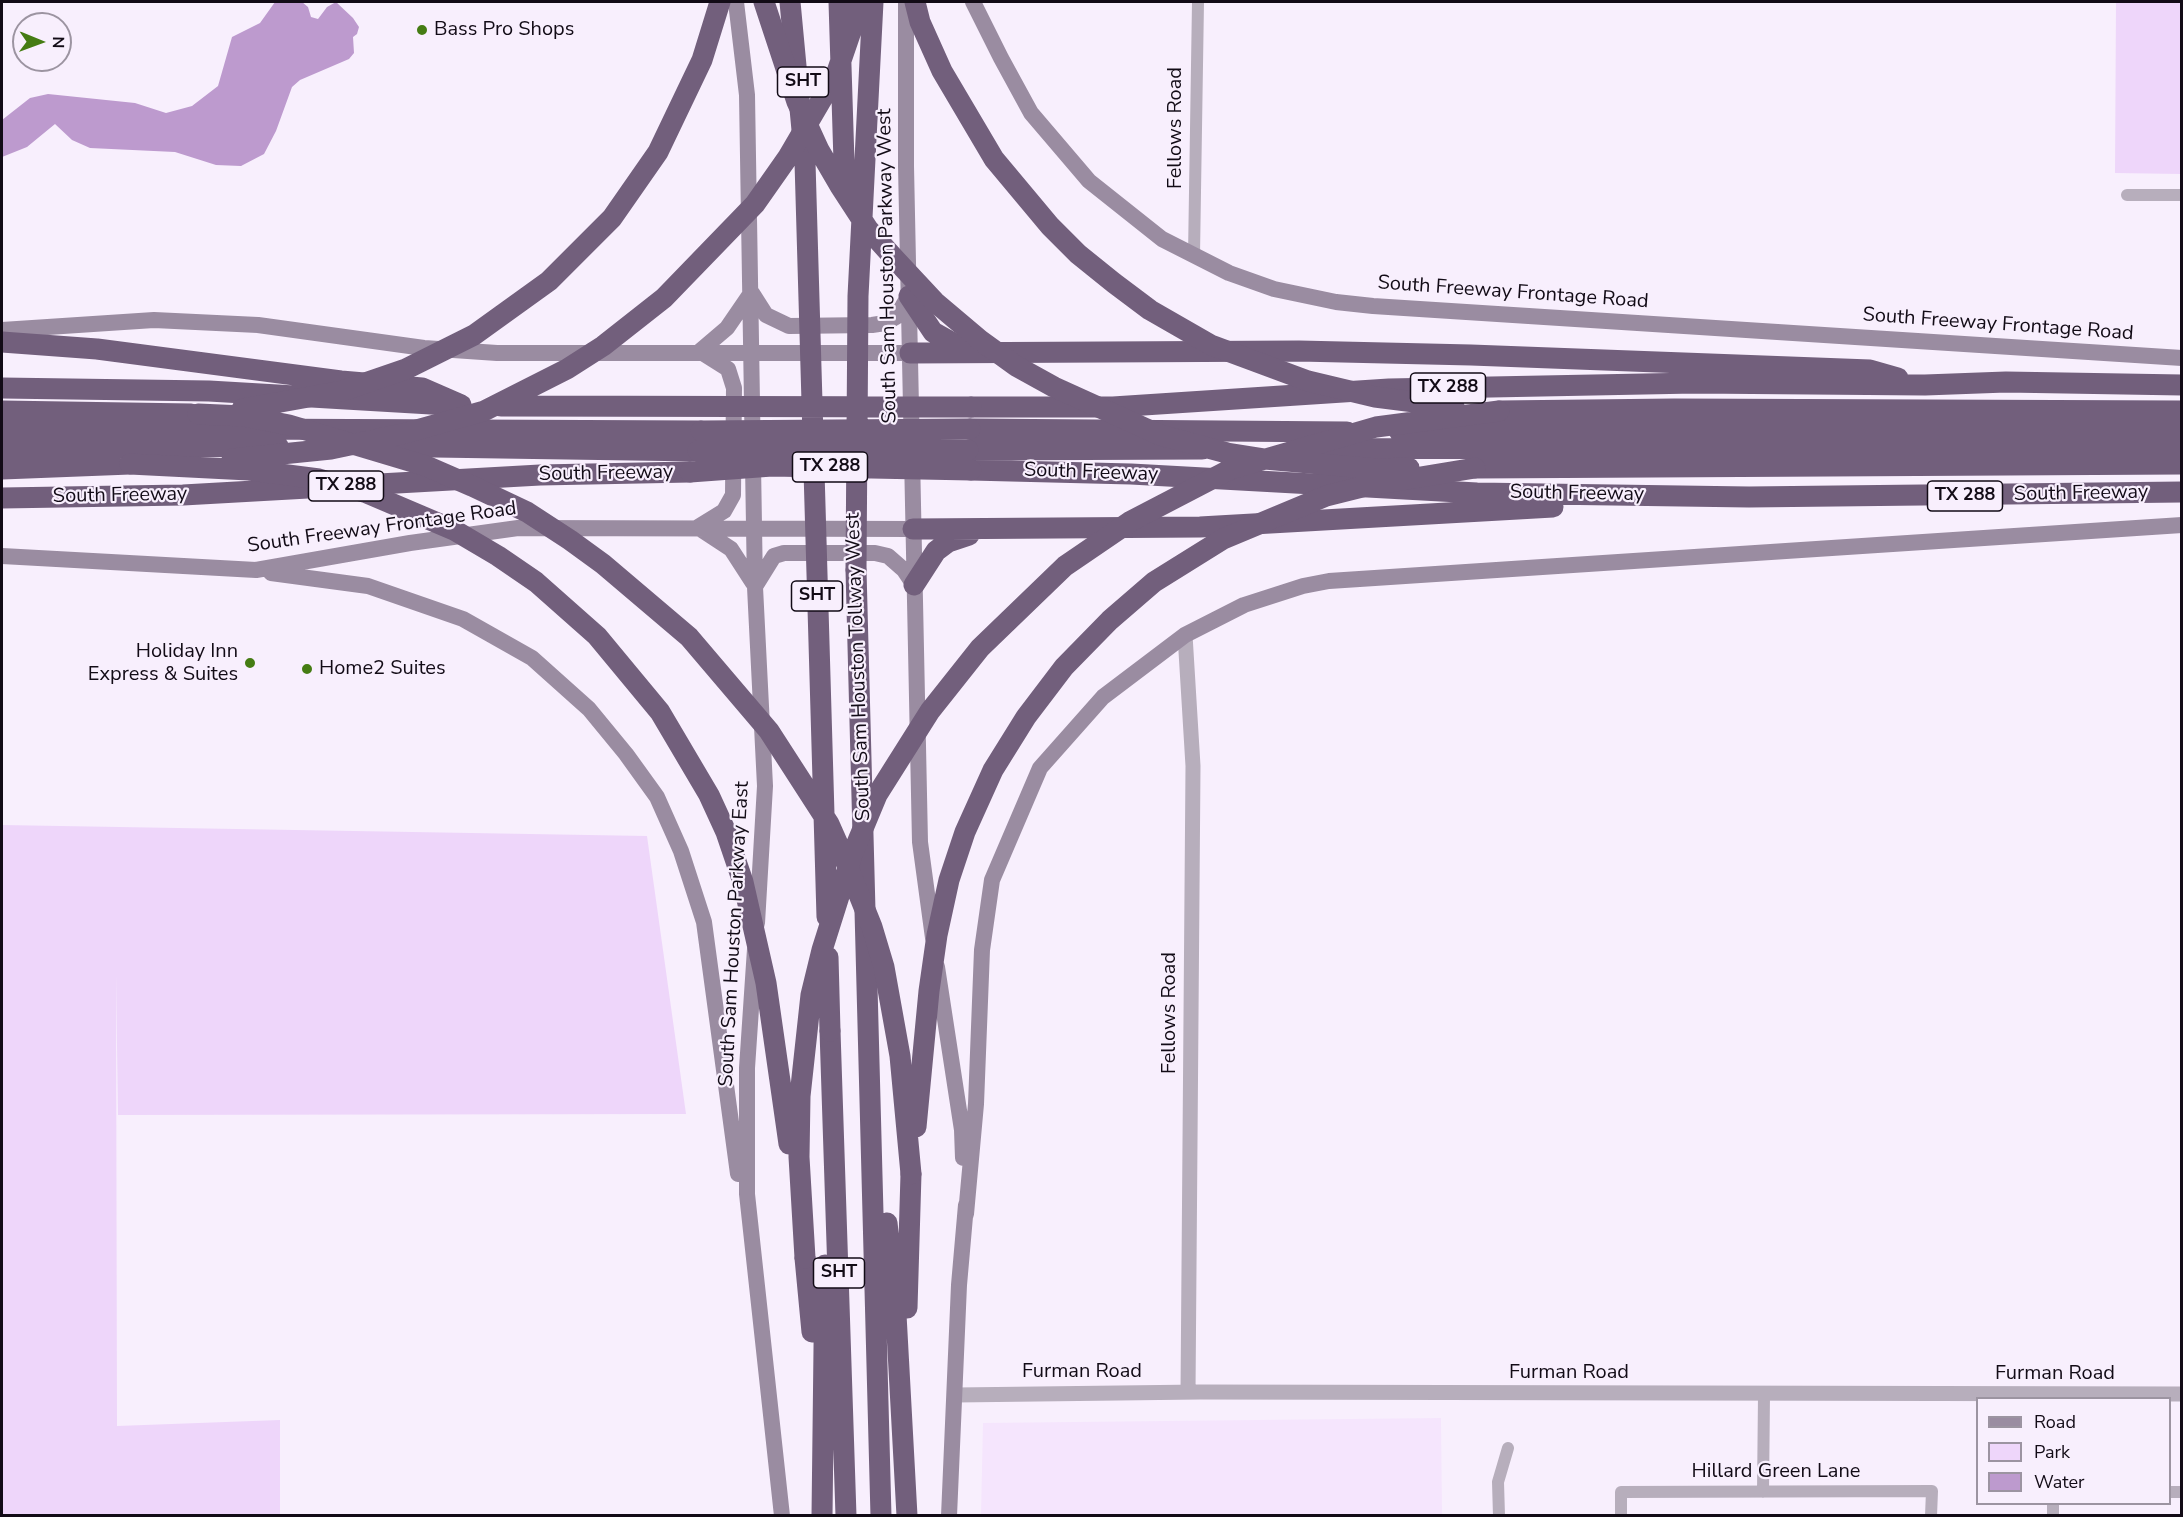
<!DOCTYPE html>
<html>
<head>
<meta charset="utf-8">
<style>
  body { margin:0 }
  #map { position:relative; width:2183px; height:1517px; overflow:hidden; background:#f8effd; font-family:"Nunito Sans",sans-serif }
  canvas { display:block }
  .frame { position:absolute; inset:0; border:3px solid #120b16; pointer-events:none }
  .legend { position:absolute; left:1976px; top:1397px; width:195px; height:108px; box-sizing:border-box; background:#f8effd; border:2px solid #9c94a1; margin:0; padding:8px 10px; list-style:none; font-size:18px; color:#120b16 }
  .legend li { display:flex; align-items:center; gap:12px; height:30px }
  .legend b { width:30px; border:2px solid #9c94a1 }
  .north { position:absolute; left:12px; top:12px; width:60px; height:60px; box-sizing:border-box; background:#f8effd; border:2px solid #9c94a1; border-radius:50%; rotate:91deg; font-size:16px; font-weight:700; line-height:24px; text-align:center; color:#120b16 }
  .north::after { content:''; display:block; margin:auto; width:21px; height:27px; background:#457c13; clip-path:polygon(50% 0,100% 100%,50% 72%,0 100%) }
</style>
</head>
<body>
<div id="map">
<canvas width="2183" height="1517"></canvas>
<div class="frame"></div>
<ul class="legend">
<li><b style="height:8px;background:#9a8ca1"></b>Road</li>
<li><b style="height:16px;background:#eed6fa"></b>Park</li>
<li><b style="height:16px;background:#bd9ace"></b>Water</li>
</ul>
<div class="north">N</div>
</div>
<script>
const c = document.querySelector('canvas').getContext('2d');
c.lineJoin = 'round';
function fill(path, color) { c.fillStyle = color; c.fill(path, 'evenodd'); }
const toPath = rows => new Path2D(rows.map(r => 'M' + r).join(''));
function strokePath(path, color, width, dash) { c.strokeStyle = color; c.lineWidth = width; c.lineCap = dash ? 'butt' : 'round'; c.setLineDash(dash || []); c.stroke(path); }
function write(font, color, halo, rows, align = 'center') {
  c.font = font + ' "Nunito Sans",sans-serif'; c.lineWidth = 4.5; c.setLineDash([]); c.textBaseline = 'middle'; c.strokeStyle = halo; c.fillStyle = color; for (const [text, x, y, turn = 0] of rows) {
    c.save(); c.translate(x, y); c.rotate((+turn || 0) * Math.PI / 180); c.textAlign = isNaN(turn) ? turn : align; if (halo) c.strokeText(text, 0, 0); c.fillText(text, 0, 0); c.restore();
  }
}
fill(toPath([
  [1441,1418,1442,1515,981,1515,983,1423]
]), '#f5e5fd');
fill(toPath([
  [2116,2,2181,2,2181,174,2115,173],
  [2,825,647,836,686,1114,118,1115,116,975,117,1426,280,1420,280,1515,2,1515]
]), '#eed6fa');
fill(toPath([
  [275,2,302,2,308,7,311,17,318,19,327,7,336,2,353,18,359,27,357,34,353,37,354,53,349,59,300,80,292,87,276,131,264,154,241,166,216,165,175,152,90,148,72,140,55,124,27,147,2,157,2,120,30,98,48,94,135,103,166,113,192,106,218,86,232,37,260,23]
]), '#bd9ace');
strokePath(toPath([
  [2127,195,2182,195],
  [1194,255,1198,2],
  [1763,1492,1764,1395],
  [2170,1492,2182,1492],
  [1499,1516,1498,1482,1508,1448],
  [1621,1516,1621,1492,1932,1491,1931,1516],
  [2053,1516,2053,1504]
]), '#b7aebc', 12);
strokePath(toPath([
  [1185,635,1193,766,1188,1392],
  [956,1395,1200,1392,2182,1394]
]), '#b7aebc', 15);
strokePath(toPath([
  [736,2,747,95,755,587,765,786,757,923],
  [906,2,906,166,920,842,933,938],
  [973,2,1001,58,1031,113,1089,181,1162,239,1229,273,1274,289,1336,302,1373,306,2182,358],
  [752,293,766,315,789,326,872,325,885,323,896,317,908,297],
  [2,330,154,320,258,325,424,348,497,353,910,353],
  [700,351,727,328,751,293],
  [698,527,724,511,733,495,734,388,728,369,701,352],
  [699,528,731,549,753,583],
  [2,556,256,570,410,543,518,528,913,529],
  [271,573,368,586,463,619,532,658,589,709,626,754,657,797,681,851,704,922,738,1174],
  [756,585,774,556,784,553,875,553,888,556,904,570,914,585],
  [755,949,747,1068,747,1194,782,1516],
  [937,967,962,1130,963,1158],
  [966,1214,976,1104,982,950,992,880,1040,768,1103,697,1185,635,1244,605,1303,586,1329,581,2182,525],
  [949,1516,959,1285,966,1205]
]), '#9a8ca1', 16);
strokePath(toPath([
  [790,2,805,162],
  [909,296,933,332,967,351],
  [2,342,97,349,341,381,422,388,461,405],
  [910,353,1299,351,1471,355,1870,370,1898,378],
  [2,388,209,391,448,405],
  [971,407,1113,407,1389,389,1695,383,1925,385,2006,382,2182,385],
  [2,411,191,414],
  [1499,411,1674,409,2182,411],
  [2,428,701,431],
  [970,429,1347,432],
  [1399,431,2182,428],
  [369,446,698,451],
  [2,449,278,446],
  [1311,449,2182,445],
  [968,450,1202,449],
  [1475,468,2182,464],
  [2,469,130,464],
  [971,470,1131,474,1477,493,1749,497,2182,492],
  [2,498,183,495,540,475,690,472],
  [913,529,1200,527,1553,507],
  [856,570,881,1516],
  [914,585,936,551,948,542,969,535],
  [830,1031,846,1516],
  [887,1223,895,1296,907,1516],
  [805,1258,812,1332],
  [907,1308,911,1174],
  [822,1516,825,1265]
]), '#725f7c', 21);
strokePath(toPath([
  [764,2,797,102,819,150,840,186,868,229,894,258,935,302,980,340,1016,366,1054,387,1160,435,1227,453,1265,459,1376,469,1409,468],
  [839,2,845,194],
  [915,2,920,22,942,71,994,159,1050,226,1078,254,1114,283,1150,310,1211,345,1308,381,1375,397,1454,407],
  [805,162,827,917],
  [501,406,971,407],
  [242,409,342,391,406,369,474,335,549,281,612,218,658,152,702,60,720,2],
  [198,414,243,416,289,425,426,466,472,486,527,512,570,540,603,564,689,637,769,731,829,824,845,860,872,927,884,967,900,1056,911,1174],
  [701,431,970,429],
  [698,451,968,450],
  [232,459,331,449,402,434,484,411,567,369,603,346,664,298,755,204,788,157,836,75,861,2],
  [130,464,249,470,319,479,367,493,454,530,498,556,536,582,597,636,660,712,709,795,726,832,743,882,766,983,789,1144],
  [690,472,772,466,971,470],
  [856,570,858,296,873,2],
  [828,957,830,1031],
  [916,1127,929,991,937,935,949,880,965,832,993,770,1026,717,1064,667,1110,620,1154,582,1223,539,1326,496,1366,486,1475,468],
  [805,1258,799,1157,800,1096,811,995,822,950,852,855,877,795,930,711,980,648,1065,566,1131,521,1231,469,1376,427,1499,411]
]), '#725f7c', 21);
for (const [x, y, r, color] of [
  [422,30,6,"#457c13"],
  [250,663,6,"#457c13"],
  [307,669,6,"#457c13"]
]) { const dot = new Path2D(); dot.arc(x, y, r, 0, 2 * Math.PI); c.fillStyle = color; c.fill(dot); strokePath(dot, '#f8effd', 2); }
for (const [x, y, w] of [
  [803,82,51],
  [1448,388,75],
  [830,467,75],
  [346,486,75],
  [1965,496,75],
  [817,596,51],
  [839,1273,51]
]) { const box = new Path2D(); box.roundRect(x - w / 2, y - 15, w, 30, 4.5); c.fillStyle = '#f8effd'; c.fill(box); strokePath(box, '#120b16', 1.5); }
write('bold 18px', '#120b16', null, [
  ["SHT",803,82],
  ["TX 288",1448,388],
  ["TX 288",830,467],
  ["TX 288",346,486],
  ["TX 288",1965,496],
  ["SHT",817,596],
  ["SHT",839,1273]
]);
write('20px', '#120b16', '#f8effd', [
  ["Bass Pro Shops",434,30],
  ["Holiday Inn",238,652,"right"],
  ["Express & Suites",238,675,"right"],
  ["Home2 Suites",319,669]
], 'left');
write('20px', '#120b16', '#f8effd', [
  ["Fellows Road",1176,128,-90],
  ["South Sam Houston Parkway West",888,266,-91],
  ["South Freeway Frontage Road",1513,293,4],
  ["South Freeway Frontage Road",1998,325,4],
  ["South Freeway",1091,473,2],
  ["South Freeway",606,474,-1],
  ["South Freeway",1577,494,1],
  ["South Freeway",2081,494,-1],
  ["South Freeway",120,496,-1],
  ["South Freeway Frontage Road",382,528,-8],
  ["South Sam Houston Tollway West",859,667,-92],
  ["South Sam Houston Parkway East",735,934,-87],
  ["Fellows Road",1170,1013,-90],
  ["Furman Road",1082,1372],
  ["Furman Road",1569,1373],
  ["Furman Road",2055,1374],
  ["Hillard Green Lane",1776,1472]
]);
</script>
</body>
</html>
